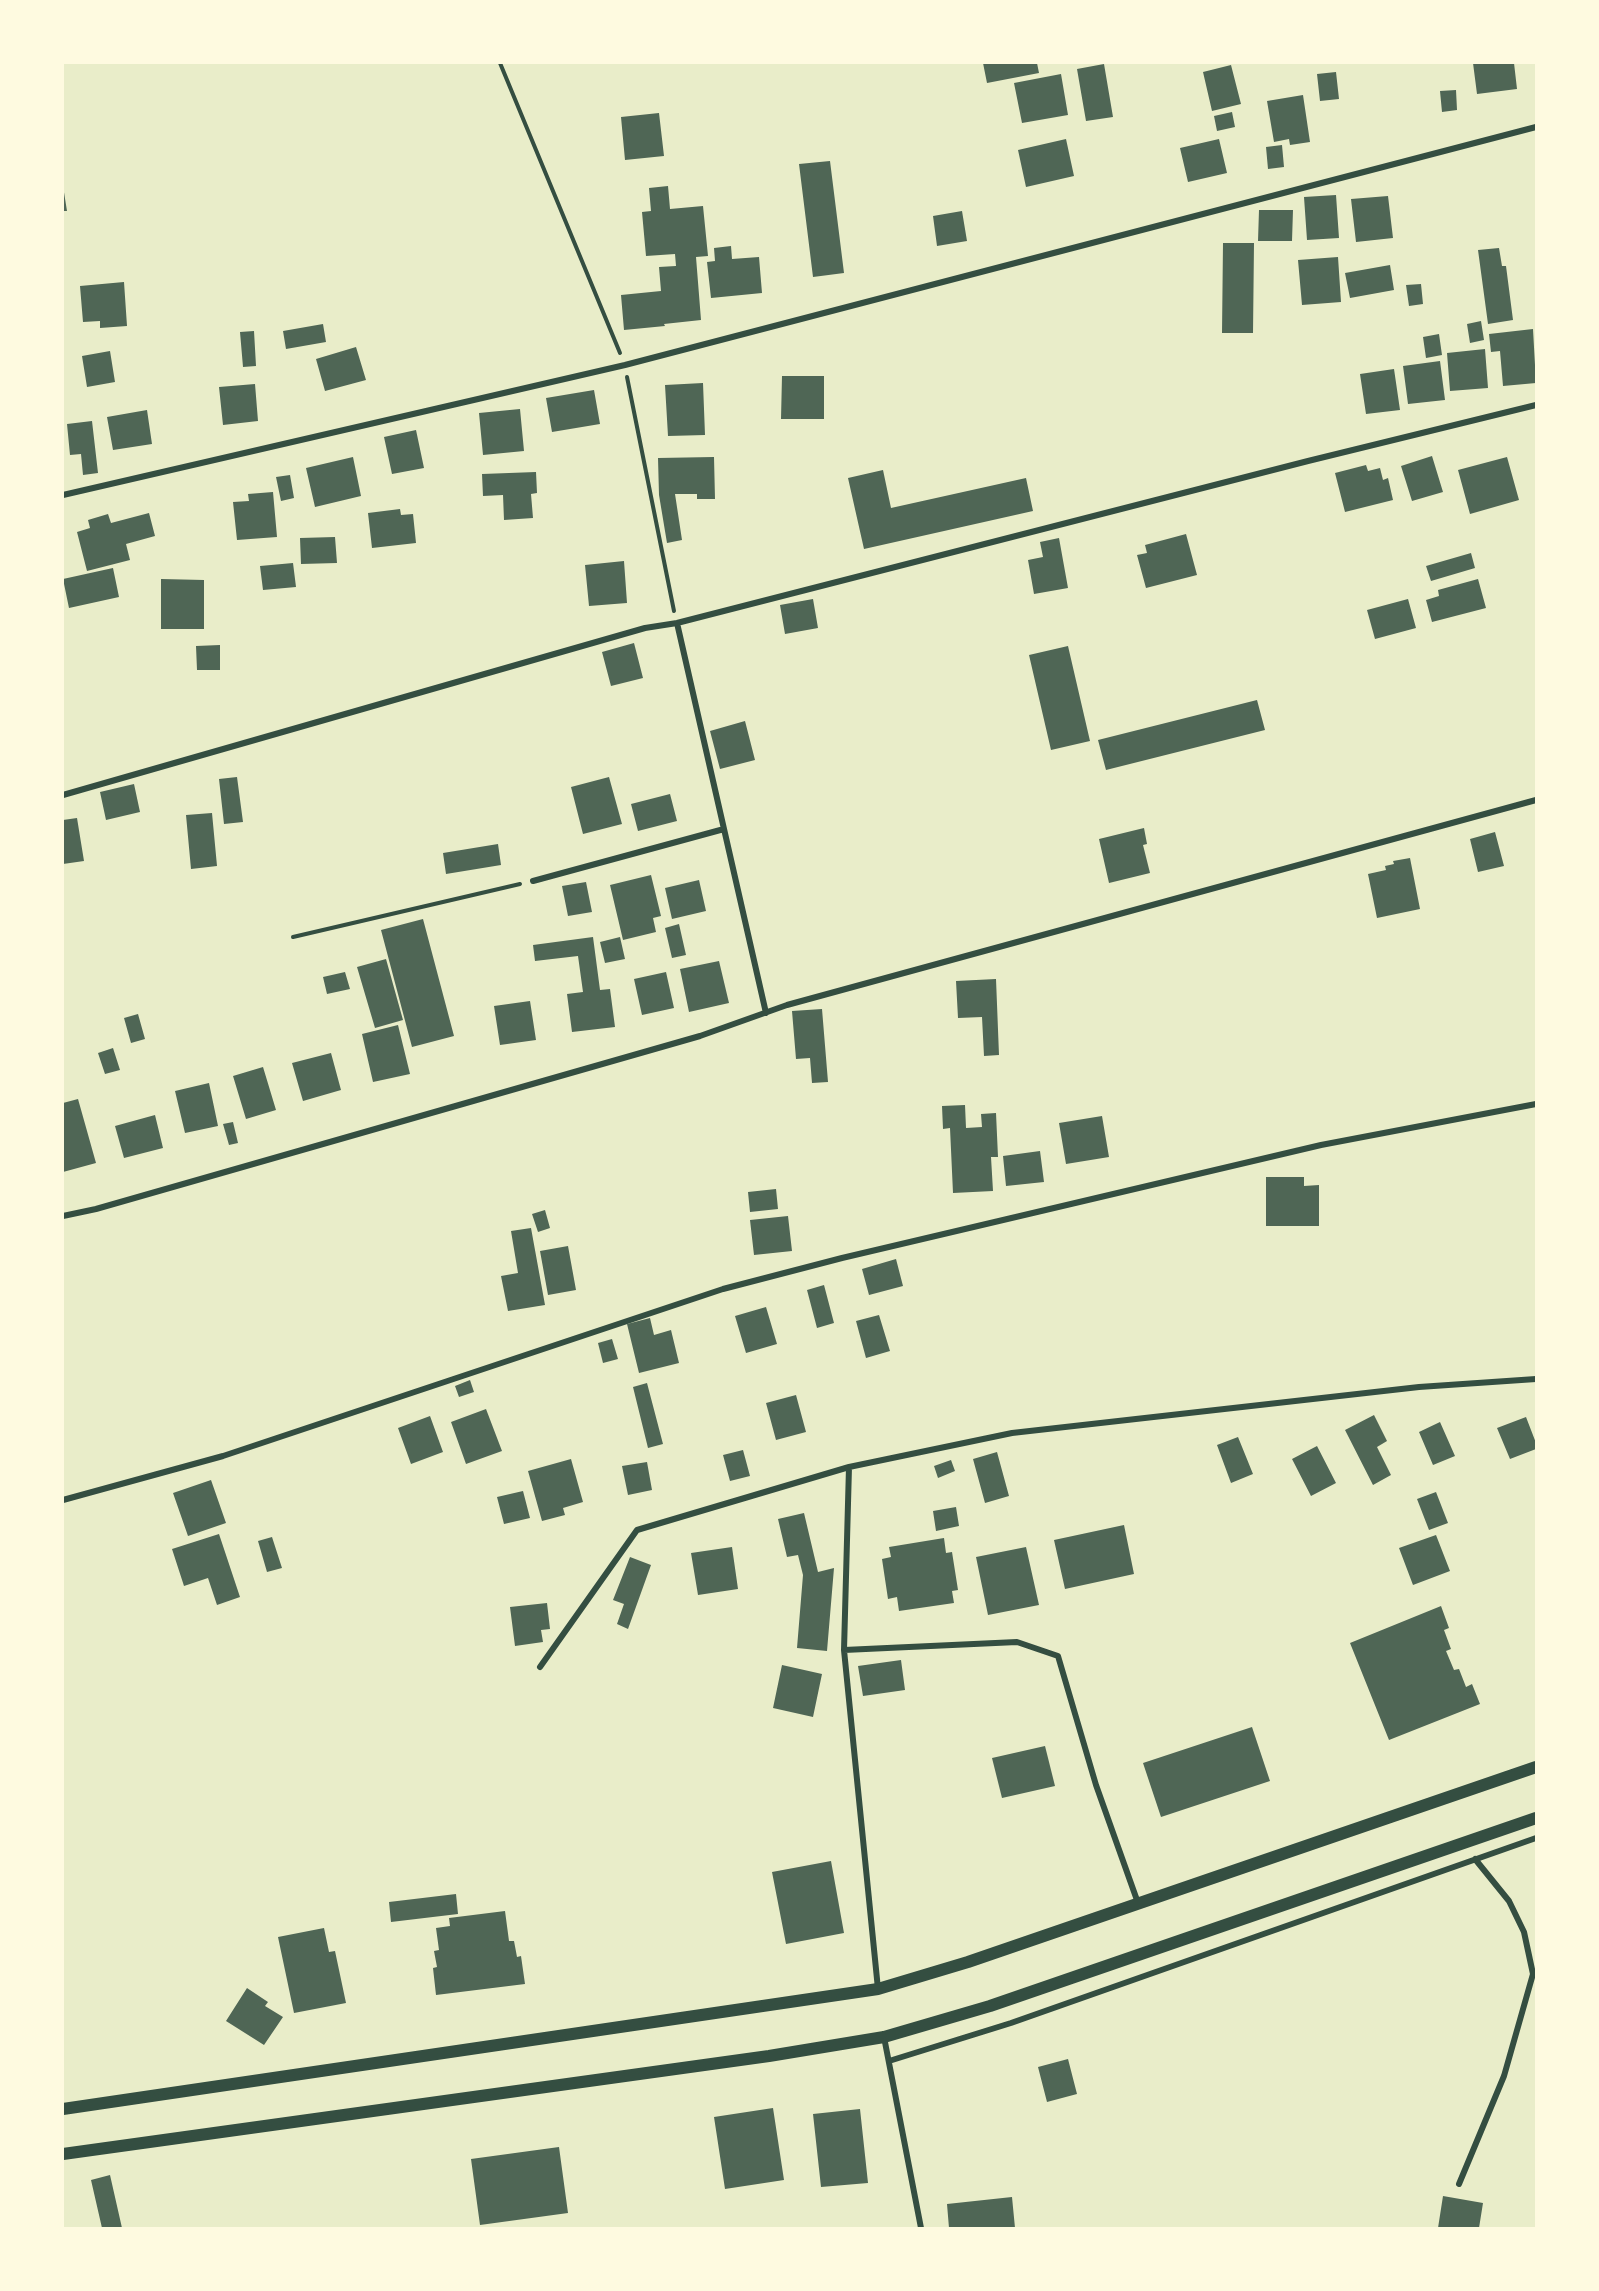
<!DOCTYPE html>
<html>
<head>
<meta charset="utf-8">
<style>
  body { margin:0 }
  #map { position:relative; width:1599px; height:2291px; overflow:hidden; background:#e9edc9; font-family:Commissioner,sans-serif }
  canvas { display:block }
  .frame { position:absolute; inset:0; border:64px solid #fefae0; pointer-events:none }
</style>
</head>
<body>
<div id="map">
<canvas width="1599" height="2291"></canvas>
<div class="frame"></div>
</div>
<script>
const c = document.querySelector('canvas').getContext('2d');
c.lineJoin = 'round';
function fill(path, color) { c.fillStyle = color; c.fill(path, 'evenodd'); }
const toPath = rows => new Path2D(rows.map(r => 'M' + r).join(''));
function strokePath(path, color, width, dash) { c.strokeStyle = color; c.lineWidth = width; c.lineCap = dash ? 'butt' : 'round'; c.setLineDash(dash || []); c.stroke(path); }
fill(toPath([
  [983,63,1037,63,1039,73,987,83],
  [1473,63,1514,63,1517,89,1477,94],
  [1104,64,1113,117,1086,121,1077,69],
  [1231,65,1241,104,1212,111,1203,72],
  [1336,72,1339,99,1320,101,1317,74],
  [1061,74,1068,115,1022,123,1014,83],
  [1456,90,1457,110,1442,112,1440,91],
  [1303,95,1310,142,1290,145,1289,139,1274,142,1267,101],
  [1232,112,1235,127,1217,131,1214,116],
  [659,113,664,156,625,160,621,117],
  [1066,139,1074,176,1026,187,1018,150],
  [1219,139,1227,173,1188,182,1180,148],
  [1282,145,1284,167,1268,169,1266,147],
  [830,161,844,273,813,277,799,164],
  [63,186,67,211,63,211],
  [668,186,670,209,703,206,708,256,696,257,701,320,664,324,665,326,624,330,621,295,661,291,659,267,676,266,675,254,646,256,642,212,651,211,649,188],
  [1336,195,1339,238,1307,240,1304,197],
  [1388,196,1393,238,1356,242,1351,199],
  [1259,210,1293,210,1292,241,1258,241],
  [962,211,967,241,937,246,933,216],
  [1223,243,1254,243,1253,333,1222,333],
  [731,246,732,259,759,257,762,293,711,298,707,262,715,261,714,248],
  [1499,248,1502,266,1506,266,1513,320,1488,324,1478,250],
  [1338,257,1341,302,1302,305,1298,260],
  [1390,265,1394,290,1350,298,1345,273],
  [124,282,127,326,100,328,100,321,83,322,80,286],
  [1421,284,1423,304,1409,306,1406,285],
  [1481,321,1484,340,1470,343,1467,324],
  [323,324,326,342,286,349,283,331],
  [1533,329,1536,383,1503,386,1500,351,1491,352,1489,334],
  [254,331,256,366,243,367,240,332],
  [1439,334,1442,355,1426,358,1423,337],
  [356,347,366,380,325,391,316,359],
  [1485,349,1488,388,1450,391,1447,353],
  [110,351,115,382,87,387,82,356],
  [1440,361,1445,400,1408,404,1403,366],
  [1394,369,1400,410,1366,414,1360,374],
  [782,376,824,376,824,419,781,419],
  [703,383,705,435,668,436,665,385],
  [255,384,258,421,223,425,219,387],
  [594,390,600,424,552,432,546,398],
  [520,409,524,451,483,455,479,413],
  [147,410,152,444,113,450,107,417],
  [92,421,98,473,83,475,81,454,70,455,67,424],
  [416,430,424,468,392,474,384,437],
  [1432,456,1443,492,1412,501,1401,466],
  [353,457,361,496,315,507,306,468],
  [714,457,715,499,697,499,697,494,675,494,682,540,667,543,659,495,658,458],
  [1507,457,1519,500,1470,514,1458,470],
  [1366,465,1368,471,1380,468,1383,480,1388,478,1393,500,1345,512,1335,473],
  [883,470,891,508,1026,478,1033,511,864,549,848,478],
  [536,472,537,493,531,494,533,518,504,520,503,495,483,496,482,474],
  [290,475,294,498,281,501,276,477],
  [273,492,277,537,237,540,233,502,249,501,248,494],
  [400,509,401,515,413,514,416,543,372,548,368,513],
  [149,513,155,536,126,544,130,560,87,571,77,532,90,528,88,520,108,514,111,523],
  [1186,534,1197,575,1146,588,1137,555,1147,553,1145,545],
  [335,537,337,563,301,564,300,538],
  [1059,538,1068,588,1034,594,1028,560,1043,557,1040,542],
  [1471,553,1475,568,1431,581,1426,566],
  [624,561,627,603,589,606,585,565],
  [293,563,296,587,263,590,260,566],
  [113,568,119,597,69,608,63,579],
  [161,579,204,580,204,629,161,629],
  [1478,579,1486,608,1432,622,1426,600,1439,596,1438,590],
  [813,599,818,628,785,634,780,605],
  [1408,599,1416,628,1375,639,1367,610],
  [634,643,643,678,611,686,602,652],
  [220,645,220,670,197,670,196,646],
  [1068,646,1090,741,1051,750,1029,655],
  [1257,700,1265,730,1106,770,1098,740],
  [745,721,755,760,720,769,710,731],
  [237,777,243,822,224,824,219,779],
  [609,777,622,824,583,834,571,787],
  [134,784,140,812,106,820,100,792],
  [670,794,677,821,638,831,631,804],
  [212,813,217,866,191,869,186,815],
  [77,818,84,861,63,864,63,820],
  [1144,828,1147,844,1143,845,1150,873,1109,883,1099,839],
  [1495,832,1504,866,1478,872,1470,839],
  [498,844,501,865,446,874,443,853],
  [1410,858,1420,909,1377,918,1368,874,1386,870,1385,866,1394,864,1393,861],
  [651,875,661,916,653,918,656,932,623,940,610,885],
  [699,880,706,911,672,919,665,888],
  [586,882,592,912,568,916,562,886],
  [423,919,454,1036,412,1047,381,930],
  [679,924,686,955,672,958,665,928],
  [593,937,600,990,610,989,615,1027,572,1032,567,994,583,992,578,956,535,961,533,945],
  [620,937,625,959,605,963,600,942],
  [386,959,403,1020,375,1028,357,967],
  [719,961,729,1003,689,1012,680,969],
  [345,972,350,989,327,994,323,977],
  [666,972,674,1008,642,1015,634,979],
  [996,979,999,1055,984,1056,982,1017,958,1018,956,981],
  [530,1001,536,1040,500,1045,494,1006],
  [822,1009,828,1082,812,1083,810,1058,796,1059,792,1011],
  [138,1014,145,1039,131,1043,124,1018],
  [398,1025,410,1074,373,1082,362,1034],
  [113,1048,120,1070,105,1074,98,1053],
  [331,1053,341,1090,303,1101,292,1063],
  [263,1067,276,1110,246,1119,233,1076],
  [209,1083,218,1126,185,1133,175,1091],
  [78,1099,96,1163,63,1172,63,1103],
  [965,1105,966,1128,982,1127,981,1114,996,1113,998,1157,991,1157,993,1191,953,1193,950,1128,943,1129,942,1106],
  [155,1115,163,1148,124,1158,115,1126],
  [1102,1116,1109,1157,1066,1164,1059,1123],
  [233,1122,238,1143,229,1145,223,1124],
  [1040,1151,1044,1182,1006,1186,1003,1156],
  [1266,1177,1304,1177,1304,1186,1319,1185,1319,1226,1266,1226],
  [776,1189,778,1209,750,1212,748,1192],
  [545,1210,550,1228,538,1232,532,1214],
  [788,1216,792,1251,754,1255,750,1220],
  [531,1228,545,1305,508,1311,501,1276,518,1273,511,1231],
  [568,1246,576,1290,548,1295,540,1251],
  [896,1259,903,1286,869,1295,862,1269],
  [824,1285,834,1323,817,1328,807,1290],
  [766,1307,777,1344,746,1353,735,1316],
  [879,1315,890,1351,866,1358,856,1321],
  [650,1318,654,1335,671,1330,679,1363,639,1373,627,1324],
  [612,1339,618,1359,603,1363,598,1343],
  [470,1380,474,1392,459,1397,455,1386],
  [647,1383,663,1444,648,1448,633,1387],
  [796,1395,806,1432,776,1440,766,1403],
  [486,1409,502,1451,466,1464,451,1422],
  [1374,1415,1387,1441,1377,1447,1391,1475,1373,1485,1345,1430],
  [430,1416,443,1452,411,1464,398,1428],
  [1526,1417,1536,1443,1536,1449,1510,1459,1497,1428],
  [1440,1422,1455,1456,1433,1465,1419,1432],
  [1238,1437,1253,1474,1231,1483,1217,1445],
  [1317,1446,1336,1483,1311,1496,1292,1459],
  [743,1450,750,1476,730,1481,723,1455],
  [997,1452,1009,1496,985,1503,973,1459],
  [571,1459,583,1502,563,1508,565,1515,542,1521,528,1471],
  [951,1460,955,1471,938,1478,934,1466],
  [647,1462,652,1490,628,1495,622,1466],
  [211,1480,226,1523,188,1536,173,1493],
  [523,1491,530,1518,504,1524,497,1497],
  [1436,1492,1448,1523,1429,1530,1417,1499],
  [956,1507,959,1526,936,1531,933,1511],
  [804,1513,818,1572,834,1568,827,1651,797,1648,803,1575,798,1555,787,1557,778,1519],
  [1124,1525,1134,1574,1065,1589,1054,1540],
  [219,1534,240,1597,217,1605,208,1578,184,1586,172,1549],
  [1436,1535,1450,1571,1413,1585,1399,1548],
  [272,1537,282,1568,267,1572,258,1541],
  [944,1538,946,1553,952,1552,958,1590,952,1591,954,1603,899,1611,897,1597,888,1599,882,1559,891,1557,889,1547],
  [732,1547,738,1589,698,1595,691,1553],
  [1026,1547,1039,1605,988,1615,976,1557],
  [630,1557,651,1565,628,1629,617,1624,624,1604,613,1600],
  [547,1603,550,1629,541,1630,543,1642,515,1646,510,1607],
  [1441,1606,1449,1628,1444,1630,1451,1649,1446,1651,1454,1670,1459,1669,1466,1687,1472,1684,1480,1704,1389,1740,1350,1643],
  [901,1660,905,1690,863,1696,858,1666],
  [782,1665,822,1674,813,1717,773,1708],
  [1252,1727,1270,1781,1161,1817,1143,1763],
  [1045,1746,1055,1786,1002,1798,992,1758],
  [831,1861,844,1933,786,1944,772,1872],
  [456,1894,458,1914,391,1922,389,1902],
  [505,1911,509,1941,514,1941,517,1957,521,1956,525,1984,436,1995,433,1968,437,1967,434,1951,439,1950,436,1928,450,1926,449,1918],
  [324,1928,329,1952,335,1951,346,2003,294,2013,278,1937],
  [247,1988,268,2002,265,2006,283,2017,264,2045,226,2021],
  [1068,2059,1077,2094,1047,2102,1038,2067],
  [773,2108,784,2180,725,2189,714,2117],
  [860,2109,868,2183,821,2187,813,2114],
  [559,2147,568,2213,480,2225,471,2159],
  [110,2175,122,2228,102,2228,91,2180],
  [1443,2196,1483,2203,1479,2228,1438,2228],
  [1012,2197,1015,2228,949,2228,947,2204]
]), '#4f6655');
strokePath(toPath([
  [500,63,620,353],
  [627,377,674,611],
  [293,937,520,884]
]), '#344e41', 4);
strokePath(toPath([
  [63,495,625,365,1536,127],
  [677,623,766,1013],
  [63,795,645,628,677,623,1308,461,1536,405],
  [533,881,724,829],
  [63,1216,96,1209,700,1036,787,1005,1536,800],
  [849,1467,844,1650,878,1989],
  [63,1500,223,1456,723,1289,842,1258,1321,1145,1536,1104],
  [844,1650,1017,1642,1058,1656,1096,1785,1138,1903],
  [540,1667,637,1530,849,1467,1012,1433,1419,1387,1536,1379],
  [884,2037,921,2228],
  [889,2061,1011,2023,1536,1838],
  [1459,2184,1504,2076,1533,1974,1524,1932,1509,1901,1475,1859]
]), '#344e41', 6);
strokePath(toPath([
  [63,2109,878,1989,968,1962,1536,1767],
  [63,2154,769,2056,884,2037,990,2006,1536,1818]
]), '#344e41', 12);
</script>
</body>
</html>
